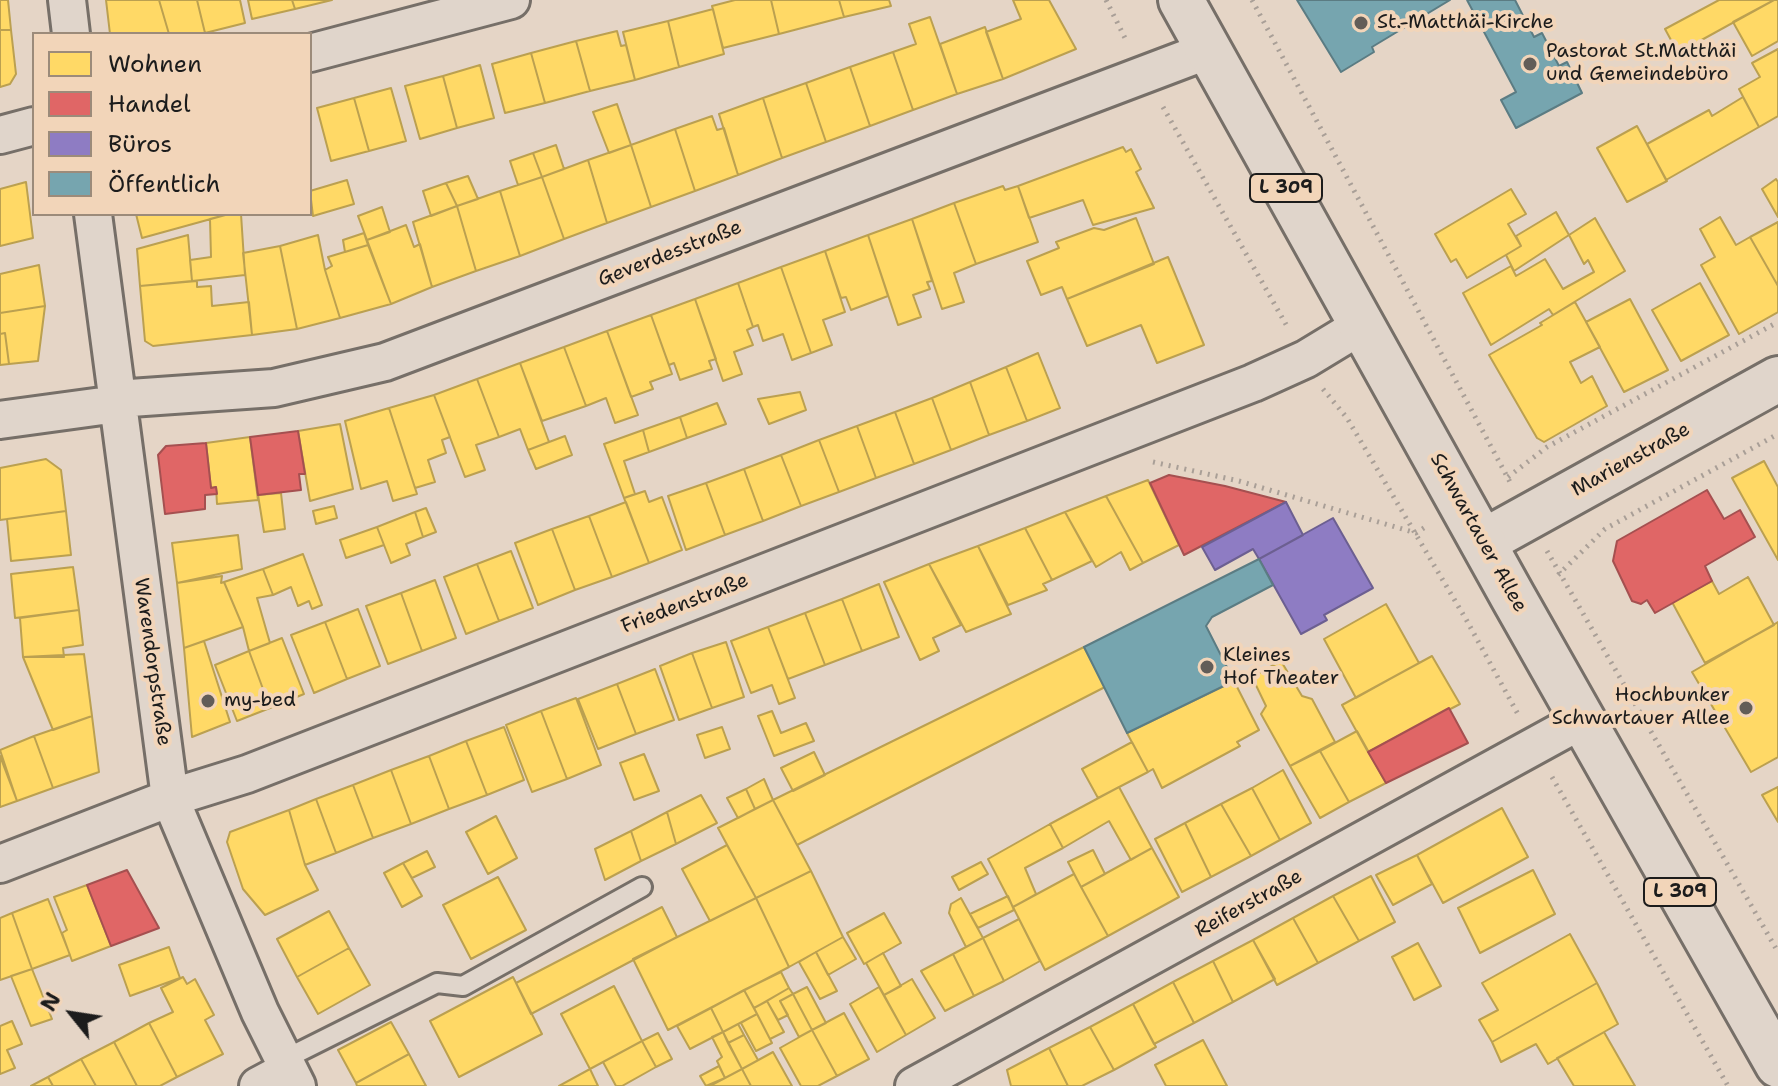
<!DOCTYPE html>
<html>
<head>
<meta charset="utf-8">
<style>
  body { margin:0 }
  #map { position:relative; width:1778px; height:1086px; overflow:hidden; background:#e5d5c6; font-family:"Shantell Sans",sans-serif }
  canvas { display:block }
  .legend { position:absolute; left:32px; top:32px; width:280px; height:184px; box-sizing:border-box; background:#f2d5b9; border:2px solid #9c8b7a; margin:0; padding:10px 14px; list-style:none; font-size:24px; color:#1c1c1c }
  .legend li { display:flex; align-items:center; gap:16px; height:40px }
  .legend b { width:40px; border:2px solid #9c8b7a }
  .north { position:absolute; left:32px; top:974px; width:80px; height:80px; -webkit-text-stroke:6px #f2d5b9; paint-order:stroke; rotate:300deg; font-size:22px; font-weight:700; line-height:32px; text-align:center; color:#1c1c1c }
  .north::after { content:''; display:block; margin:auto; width:28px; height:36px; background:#1c1c1c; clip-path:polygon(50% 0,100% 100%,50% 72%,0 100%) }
</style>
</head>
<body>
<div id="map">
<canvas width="1778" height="1086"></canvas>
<ul class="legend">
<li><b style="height:22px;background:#ffd966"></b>Wohnen</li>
<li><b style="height:22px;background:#e06666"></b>Handel</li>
<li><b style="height:22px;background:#8e7cc3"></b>Büros</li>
<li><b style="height:22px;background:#76a5af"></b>Öffentlich</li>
</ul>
<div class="north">N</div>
</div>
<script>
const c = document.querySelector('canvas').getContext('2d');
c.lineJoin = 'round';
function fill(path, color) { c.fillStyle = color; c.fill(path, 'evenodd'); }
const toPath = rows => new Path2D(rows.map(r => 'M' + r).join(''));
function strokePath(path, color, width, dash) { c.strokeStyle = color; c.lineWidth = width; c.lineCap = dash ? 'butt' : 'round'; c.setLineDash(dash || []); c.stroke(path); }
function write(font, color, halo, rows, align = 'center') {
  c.font = font + ' "Shantell Sans",sans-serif'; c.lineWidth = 8; c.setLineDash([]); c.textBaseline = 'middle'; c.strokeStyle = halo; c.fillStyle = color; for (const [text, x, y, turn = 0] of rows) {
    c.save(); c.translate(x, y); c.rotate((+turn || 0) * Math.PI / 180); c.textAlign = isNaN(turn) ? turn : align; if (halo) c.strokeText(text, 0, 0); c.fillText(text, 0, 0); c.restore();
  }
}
const homes = toPath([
  [0,0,8,0,11,30,0,30,0,0],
  [106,0,159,0,169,34,110,34,106,0],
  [159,0,197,0,205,33,169,34,159,0],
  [197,0,240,0,245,23,205,33,197,0],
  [248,0,292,0,295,9,252,19,248,0],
  [292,0,332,0,295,9,292,0],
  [735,0,771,0,779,34,723,48,712,6,735,0],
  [771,0,839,0,844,17,779,34,771,0],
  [839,0,889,0,891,6,844,17,839,0],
  [1013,0,1049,0,1076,49,1003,79,986,32,1021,19,1013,0],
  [1719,0,1774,0,1678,53,1665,29,1719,0],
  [1774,0,1778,0,1778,41,1752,56,1733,22,1774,0],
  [713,9,724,54,679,67,668,21,713,9],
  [930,17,957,94,913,110,893,52,916,44,909,24,930,17],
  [668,21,679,67,635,80,623,32,668,21],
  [985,27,1003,79,957,94,940,44,985,27],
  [0,30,11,30,16,74,10,84,0,87,0,30],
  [617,31,621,46,626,45,635,80,590,91,576,41,617,31],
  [576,41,590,91,545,103,531,53,576,41],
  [1778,49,1778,116,1759,127,1739,89,1760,77,1752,63,1778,49],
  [893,52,913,110,870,126,850,67,893,52],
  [531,53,545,103,505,113,492,64,531,53],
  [480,65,494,118,457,128,443,76,480,65],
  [850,67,870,126,826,142,806,83,850,67],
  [443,76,457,128,420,139,405,86,443,76],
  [806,83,826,142,782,158,763,98,806,83],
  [391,88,406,141,369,151,354,98,391,88],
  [1743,97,1759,127,1666,180,1647,144,1709,110,1712,116,1743,97],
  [354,98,369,151,331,161,317,108,354,98],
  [763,98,782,158,738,175,719,114,763,98],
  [617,104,631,145,609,153,593,112,617,104],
  [712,116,717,130,724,128,738,175,695,191,675,129,712,116],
  [1637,126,1667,181,1627,202,1597,148,1637,126],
  [675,129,695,191,651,207,631,145,675,129],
  [556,145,564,169,542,177,533,153,556,145],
  [631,145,651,207,607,223,588,160,631,145],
  [1123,147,1126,152,1131,149,1141,169,1136,172,1154,208,1093,225,1083,200,1029,218,1018,186,1123,147],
  [533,153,542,177,518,185,510,161,533,153],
  [588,160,607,223,564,239,542,177,588,160],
  [468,176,478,199,457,206,446,183,468,176],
  [542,177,564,239,520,256,500,191,542,177],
  [1776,179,1778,182,1778,217,1762,189,1776,179],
  [347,180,354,204,313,216,310,191,347,180],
  [26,182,33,238,0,246,0,189,26,182],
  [446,183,457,206,431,216,423,191,446,183],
  [1003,186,1005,190,1018,186,1038,242,976,264,954,203,1003,186],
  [1511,189,1526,214,1508,224,1521,246,1467,278,1456,259,1451,262,1435,234,1511,189],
  [500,191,520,256,476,271,457,206,500,191],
  [954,203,976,264,954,273,964,302,942,309,912,219,954,203],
  [457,206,476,271,432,287,413,222,457,206],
  [382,207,390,232,367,240,358,216,382,207],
  [1556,212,1569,235,1514,271,1506,255,1521,246,1516,236,1556,212],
  [136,214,229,214,142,238,136,214],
  [229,214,241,214,245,275,192,281,190,260,211,257,210,219,229,214],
  [1720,217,1736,245,1750,237,1778,286,1778,312,1739,334,1701,265,1715,257,1700,229,1720,217],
  [1136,218,1154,264,1067,299,1062,287,1041,295,1027,261,1059,248,1056,242,1094,228,1104,230,1136,218],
  [1595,218,1625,271,1553,315,1549,309,1491,345,1463,293,1511,266,1516,276,1545,259,1563,289,1594,272,1588,260,1584,264,1569,235,1595,218],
  [912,219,932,281,927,282,930,289,913,295,921,317,898,325,868,235,912,219],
  [1778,222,1778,286,1750,237,1778,222],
  [406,225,414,247,420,244,432,287,391,304,367,240,406,225],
  [364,233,368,245,345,252,343,240,364,233],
  [188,235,192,281,140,286,137,249,188,235],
  [318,235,325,270,340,318,297,329,280,246,318,235],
  [868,235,888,296,851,310,846,297,841,298,825,251,868,235],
  [368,245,391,304,340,318,325,270,332,266,328,257,368,245],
  [280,246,297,329,252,335,243,253,280,246],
  [825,251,845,312,823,320,832,345,811,353,781,267,825,251],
  [1168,257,1204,345,1157,363,1141,325,1087,346,1067,299,1168,257],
  [39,265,45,306,0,313,0,274,39,265],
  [781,267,811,353,792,360,783,334,763,341,758,325,753,327,738,283,781,267],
  [197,281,197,287,211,286,212,306,249,302,252,335,153,346,145,341,140,286,197,281],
  [738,283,753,327,747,330,753,345,734,352,742,374,723,381,695,299,738,283],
  [1700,283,1729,335,1681,361,1652,310,1700,283],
  [695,299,716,359,709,361,712,369,680,380,674,363,669,365,651,315,695,299],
  [1630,299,1668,370,1624,392,1586,322,1630,299],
  [1575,302,1600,347,1570,362,1581,383,1592,376,1607,406,1544,442,1537,438,1489,355,1542,325,1540,323,1575,302],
  [45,306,38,361,9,364,5,333,0,334,0,313,45,306],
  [651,315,672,374,650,382,653,389,631,397,607,331,651,315],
  [607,331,638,415,615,423,606,398,586,406,564,347,607,331],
  [5,333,9,364,0,365,0,334,5,333],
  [564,347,586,406,542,421,520,363,564,347],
  [1038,353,1060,408,1027,421,1006,367,1038,353],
  [520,363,549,442,528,450,520,429,499,437,477,379,520,363],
  [1006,367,1027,421,989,435,970,382,1006,367],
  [477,379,499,437,476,445,485,470,465,477,434,395,477,379],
  [970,382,989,435,951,450,932,398,970,382],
  [800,392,806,410,769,424,758,399,800,392],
  [434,395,450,437,442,440,446,453,428,460,435,482,415,488,389,408,434,395],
  [932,398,951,450,914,464,895,412,932,398],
  [717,403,726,424,687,438,680,417,717,403],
  [389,408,417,494,393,501,387,481,361,489,345,421,389,408],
  [895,412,914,464,876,478,857,426,895,412],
  [680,417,687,438,649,452,643,430,680,417],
  [340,424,353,489,310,501,298,431,340,424],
  [857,426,876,478,839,492,819,440,857,426],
  [643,430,649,452,624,461,635,494,624,498,604,444,643,430],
  [565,436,572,455,536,469,528,450,565,436],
  [250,437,258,500,217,504,216,487,211,488,206,443,250,437],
  [819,440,839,492,801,506,781,455,819,440],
  [781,455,801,506,763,521,744,469,781,455],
  [46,459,61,470,66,511,0,520,0,468,46,459],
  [1764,461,1778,487,1778,560,1732,478,1764,461],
  [744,469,763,521,725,535,706,483,744,469],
  [1148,480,1179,545,1143,563,1106,496,1148,480],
  [706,483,725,535,686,550,668,496,706,483],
  [645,491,649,502,662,497,682,550,649,563,624,498,645,491],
  [281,493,285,529,264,532,258,495,281,493],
  [1106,496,1143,563,1130,570,1121,552,1096,567,1065,512,1106,496],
  [626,502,649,563,612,577,589,516,626,502],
  [334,506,337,518,316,524,313,511,334,506],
  [426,508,436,532,423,537,415,512,426,508],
  [66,511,71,555,11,561,7,519,66,511],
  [415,512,423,537,406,544,410,555,391,563,377,527,415,512],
  [1065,512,1092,561,1052,580,1025,528,1065,512],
  [589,516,612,577,575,590,552,529,589,516],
  [377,527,384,545,346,558,340,540,377,527],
  [1025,528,1052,580,1043,584,1047,590,1008,605,978,546,1025,528],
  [552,529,575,590,538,605,515,543,552,529],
  [238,535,242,569,177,583,172,543,238,535],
  [978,546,1011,614,966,632,929,564,978,546],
  [511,551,533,608,499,621,477,564,511,551],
  [303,554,322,605,312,609,309,601,298,606,291,587,273,595,263,569,303,554],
  [477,564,499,621,466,634,444,577,477,564],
  [929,564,961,625,933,638,939,651,920,660,884,582,929,564],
  [73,567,79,610,15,618,11,574,73,567],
  [263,569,273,595,257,598,270,643,249,651,243,627,224,582,263,569],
  [222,576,221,583,224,582,243,627,184,648,177,583,222,576],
  [1748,577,1774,625,1705,663,1672,602,1712,581,1719,594,1748,577],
  [435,580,456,638,422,651,401,593,435,580],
  [879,584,899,637,862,651,842,599,879,584],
  [401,593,422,651,388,664,366,606,401,593],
  [842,599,862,651,825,665,805,613,842,599],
  [1386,604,1419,663,1356,698,1324,639,1386,604],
  [358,609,380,666,347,679,325,622,358,609],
  [79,610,83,645,63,648,64,657,23,657,20,618,79,610],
  [805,613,825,665,788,679,768,627,805,613],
  [325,622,347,679,314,693,291,635,325,622],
  [1778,622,1778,757,1751,772,1692,672,1778,622],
  [768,627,795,698,779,704,772,685,751,693,731,641,768,627],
  [282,638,304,694,270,708,249,651,282,638],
  [204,641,230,722,192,737,184,648,204,641],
  [726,642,744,697,712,708,692,653,726,642],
  [1084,647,1105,687,797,845,773,800,1084,647],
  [249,651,270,708,237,721,215,665,249,651],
  [692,653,712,708,679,720,660,666,692,653],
  [84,654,92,716,53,730,23,657,84,654],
  [1432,656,1460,704,1368,752,1342,705,1432,656],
  [1281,661,1302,696,1312,699,1335,742,1290,766,1261,714,1266,706,1252,677,1281,661],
  [655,669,674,720,636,734,617,684,655,669],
  [1234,681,1259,730,1237,742,1240,746,1162,788,1153,769,1148,772,1127,733,1234,681],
  [617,684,636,734,598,749,578,699,617,684],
  [576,698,601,765,567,779,541,711,576,698],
  [541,711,567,779,532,792,506,725,541,711],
  [772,711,781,733,806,723,814,741,774,756,758,716,772,711],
  [92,716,99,772,53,788,34,736,92,716],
  [504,727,524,780,487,795,466,741,504,727],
  [722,727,730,749,705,758,697,735,722,727],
  [1357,731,1386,783,1349,802,1320,751,1357,731],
  [34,736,53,788,17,801,0,750,34,736],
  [466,741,487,795,449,809,429,756,466,741],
  [1132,742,1148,772,1098,798,1082,769,1132,742],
  [1320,751,1349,802,1320,818,1290,766,1320,751],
  [814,752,825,775,793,791,781,768,814,752],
  [644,754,659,791,634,800,620,763,644,754],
  [0,756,17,801,0,807,0,756],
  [429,756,449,809,411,824,391,770,429,756],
  [391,770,411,824,373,838,353,785,391,770],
  [1283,770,1311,823,1280,840,1252,788,1283,770],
  [764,779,773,800,755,809,746,789,764,779],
  [353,785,373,838,336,853,316,799,353,785],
  [1119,787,1152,848,1131,860,1109,821,1063,848,1050,824,1119,787],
  [1778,787,1778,822,1762,795,1778,787],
  [1252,788,1280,840,1251,856,1221,804,1252,788],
  [746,789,755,809,738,818,727,798,746,789],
  [701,795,717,823,676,844,667,812,701,795],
  [316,799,336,853,305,865,289,810,316,799],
  [773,800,811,871,756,898,718,828,773,800],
  [1221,804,1251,856,1211,877,1185,823,1221,804],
  [1502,808,1528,857,1443,903,1417,855,1502,808],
  [289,810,305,865,318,890,265,915,243,889,227,842,230,832,289,810],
  [667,812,676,844,641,861,631,831,667,812],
  [496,816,517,858,488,874,466,832,496,816],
  [1185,823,1211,877,1182,892,1155,839,1185,823],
  [1050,824,1063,848,1025,868,1036,894,1013,907,988,859,1050,824],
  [631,831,641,861,605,880,595,849,631,831],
  [727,845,756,898,710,921,682,869,727,845],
  [1152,848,1179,897,1108,936,1081,887,1152,848],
  [1093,850,1105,874,1081,887,1068,862,1093,850],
  [427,851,435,867,412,878,403,863,427,851],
  [1417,855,1432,884,1393,905,1376,875,1417,855],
  [981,862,988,874,959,890,952,877,981,862],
  [403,863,422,896,402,907,384,873,403,863],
  [1533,870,1555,914,1480,953,1458,908,1533,870],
  [811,871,843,937,789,967,756,898,811,871],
  [1074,874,1108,936,1045,970,1013,907,1074,874],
  [1371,876,1395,922,1359,941,1333,896,1371,876],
  [498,877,526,930,471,959,443,905,498,877],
  [87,885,111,946,72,961,62,933,67,930,54,897,87,885],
  [1008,896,1014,910,978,928,970,914,1008,896],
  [1333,896,1359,941,1318,963,1293,918,1333,896],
  [756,898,789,967,668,1030,633,959,756,898],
  [961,898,983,938,966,947,949,913,951,904,961,898],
  [48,899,70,955,32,969,12,913,48,899],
  [662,907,677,937,531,1014,516,983,662,907],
  [329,911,349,948,297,977,277,939,329,911],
  [12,913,32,969,0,980,0,918,12,913],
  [884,913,901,943,864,964,847,933,884,913],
  [1293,918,1318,963,1277,985,1253,940,1293,918],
  [1019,919,1040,961,1004,981,983,938,1019,919],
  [1570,934,1597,983,1492,1042,1479,1020,1498,1010,1482,983,1570,934],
  [843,937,856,959,828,975,816,952,843,937],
  [983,938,1004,981,974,996,953,954,983,938],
  [1253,940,1275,979,1233,1002,1213,961,1253,940],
  [1418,943,1441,986,1414,1000,1392,957,1418,943],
  [169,947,180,978,130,996,119,965,169,947],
  [349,948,370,985,318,1014,297,977,349,948],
  [816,952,837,991,820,999,799,962,816,952],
  [883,953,901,986,884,995,866,963,883,953],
  [953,954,974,996,945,1011,921,971,953,954],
  [1213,961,1233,1002,1194,1023,1173,982,1213,961],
  [32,969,52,1019,31,1026,11,976,32,969],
  [781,972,789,988,754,1008,744,990,781,972],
  [183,977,187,984,195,979,214,1015,205,1020,223,1054,177,1077,149,1023,173,1012,161,988,183,977],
  [513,977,542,1034,459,1077,430,1021,513,977],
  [912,979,935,1018,906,1035,884,995,912,979],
  [1173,982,1194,1023,1154,1044,1133,1004,1173,982],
  [1597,983,1618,1024,1548,1064,1536,1044,1501,1062,1492,1042,1597,983],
  [614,986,642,1041,590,1069,561,1014,614,986],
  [807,987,826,1023,812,1030,793,994,807,987],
  [879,987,906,1035,877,1052,850,1004,879,987],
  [789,988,793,994,780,1001,788,1015,778,1020,767,1001,789,988],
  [744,990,757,1014,723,1032,711,1008,744,990],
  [793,994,812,1030,799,1037,780,1001,793,994],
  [767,1001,784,1032,770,1039,754,1008,767,1001],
  [1133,1004,1156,1047,1114,1070,1090,1027,1133,1004],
  [711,1008,723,1032,690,1049,677,1026,711,1008],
  [844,1013,869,1059,837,1076,812,1030,844,1013],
  [757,1014,772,1043,756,1051,741,1023,757,1014],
  [12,1021,22,1044,7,1050,15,1068,0,1074,0,1026,12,1021],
  [391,1022,409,1054,356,1083,338,1050,391,1022],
  [149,1023,177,1077,160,1086,137,1086,114,1042,149,1023],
  [738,1024,744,1035,728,1043,723,1032,738,1024],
  [1090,1027,1114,1070,1082,1086,1068,1086,1049,1048,1090,1027],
  [812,1030,837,1076,818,1086,801,1086,780,1048,812,1030],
  [723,1032,742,1069,725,1078,717,1061,722,1057,712,1037,723,1032],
  [1604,1032,1635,1086,1574,1086,1557,1058,1604,1032],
  [658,1033,672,1059,656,1067,642,1041,658,1033],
  [744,1035,758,1060,742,1069,728,1043,744,1035],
  [1203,1040,1227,1086,1166,1086,1155,1065,1203,1040],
  [642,1041,656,1067,622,1086,616,1086,603,1062,642,1041],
  [114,1042,137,1086,96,1086,81,1059,114,1042],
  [1049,1048,1068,1086,1011,1086,1007,1070,1049,1048],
  [773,1052,792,1086,751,1086,742,1069,773,1052],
  [409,1054,426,1086,357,1086,356,1083,409,1054],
  [81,1059,96,1086,53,1086,48,1077,81,1059],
  [719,1066,725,1078,706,1086,700,1076,719,1066],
  [590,1069,598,1086,559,1086,590,1069],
  [742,1069,751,1086,710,1086,725,1078,742,1069],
  [48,1077,53,1086,31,1086,48,1077]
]);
fill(homes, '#ffd966');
strokePath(homes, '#bba050', 2);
const shops = toPath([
  [298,431,305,474,299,474,301,490,258,495,250,437,298,431],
  [206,443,211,488,216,487,217,494,205,495,205,509,165,514,158,455,166,446,206,443],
  [1169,475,1225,486,1286,502,1184,555,1150,483,1169,475],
  [1707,490,1724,519,1740,510,1755,537,1705,566,1712,581,1655,613,1647,600,1641,604,1632,601,1613,561,1617,541,1707,490],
  [1449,708,1468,743,1386,783,1368,752,1449,708],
  [127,870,159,928,111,946,87,885,127,870]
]);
fill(shops, '#e06666');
strokePath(shops, '#a55050', 2);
const offices = toPath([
  [1286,502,1303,535,1259,559,1253,549,1215,570,1202,547,1286,502],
  [1333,518,1373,588,1324,615,1327,620,1301,634,1259,559,1333,518]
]);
fill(offices, '#8e7cc3');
strokePath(offices, '#6c5f91', 2);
const public = toPath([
  [1297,0,1450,0,1372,47,1374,52,1341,72,1297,0],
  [1467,0,1515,0,1534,37,1542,33,1559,66,1567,62,1582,93,1516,128,1501,100,1516,92,1467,0],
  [1259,559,1273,585,1212,617,1206,626,1234,681,1127,733,1084,647,1259,559]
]);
fill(public, '#76a5af');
strokePath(public, '#5b7c83', 2);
const lane = toPath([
  [283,1060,437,983,463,986,642,887]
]);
const street = toPath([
  [67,0,71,34],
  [310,53,511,0],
  [0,135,34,126],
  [93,214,170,798,260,1012,297,1086],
  [116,399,274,388,385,362,1209,50],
  [0,420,117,404],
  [0,864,170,798,247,774,1253,383,1306,359,1362,325],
  [258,1086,288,1070],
  [914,1086,1582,720]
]);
const secondary = toPath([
  [1483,542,1778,379]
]);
const primary = toPath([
  [1181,0,1513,597,1778,1065]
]);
strokePath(lane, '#766f68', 24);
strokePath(street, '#766f68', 42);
strokePath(secondary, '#766f68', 50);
strokePath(primary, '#766f68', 50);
strokePath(toPath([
  [1106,0,1127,42],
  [1252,0,1510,482],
  [1163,107,1288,328],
  [1323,389,1347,418,1467,621,1519,716],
  [1153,462,1239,481,1416,533,1427,526],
  [1508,477,1547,447,1778,322],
  [1547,551,1778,952],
  [1558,575,1605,529,1778,434],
  [1552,777,1728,1086]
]), '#a99f97', 5, [2, 6]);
strokePath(lane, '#e0d5cb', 18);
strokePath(street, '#e0d5cb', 36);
strokePath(secondary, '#e0d5cb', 44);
strokePath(primary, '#e0d5cb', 44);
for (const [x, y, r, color] of [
  [1361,23,8,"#625d58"],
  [1530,64,8,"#625d58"],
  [1207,667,8,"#625d58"],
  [208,701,8,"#625d58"],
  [1746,708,8,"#625d58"]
]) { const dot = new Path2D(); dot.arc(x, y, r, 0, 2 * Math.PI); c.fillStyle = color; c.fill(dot); strokePath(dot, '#f2d5b9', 3); }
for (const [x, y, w] of [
  [1286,188,72],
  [1680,892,72]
]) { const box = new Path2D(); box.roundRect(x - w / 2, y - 14, w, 28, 6); c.fillStyle = '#f2d5b9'; c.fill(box); strokePath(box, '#1c1c1c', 2); }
write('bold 18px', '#1c1c1c', null, [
  ["L 309",1286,188],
  ["L 309",1680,892]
]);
write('20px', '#1c1c1c', '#f2d5b9', [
  ["St.-Matthäi-Kirche",1377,23],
  ["Pastorat St.Matthäi",1546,52],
  ["und Gemeindebüro",1546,75],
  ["Kleines",1223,656],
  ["Hof Theater",1223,679],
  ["Hochbunker",1730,696,"right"],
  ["Schwartauer Allee",1730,719,"right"],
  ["my-bed",224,701]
], 'left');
write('20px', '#1c1c1c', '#f2d5b9', [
  ["Geverdesstraße",670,254,-21],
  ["Marienstraße",1631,460,-29],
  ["Schwartauer Allee",1478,533,61],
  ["Friedenstraße",685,604,-21],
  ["Warendorpstraße",152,662,82],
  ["Reiferstraße",1249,904,-29]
]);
</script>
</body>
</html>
